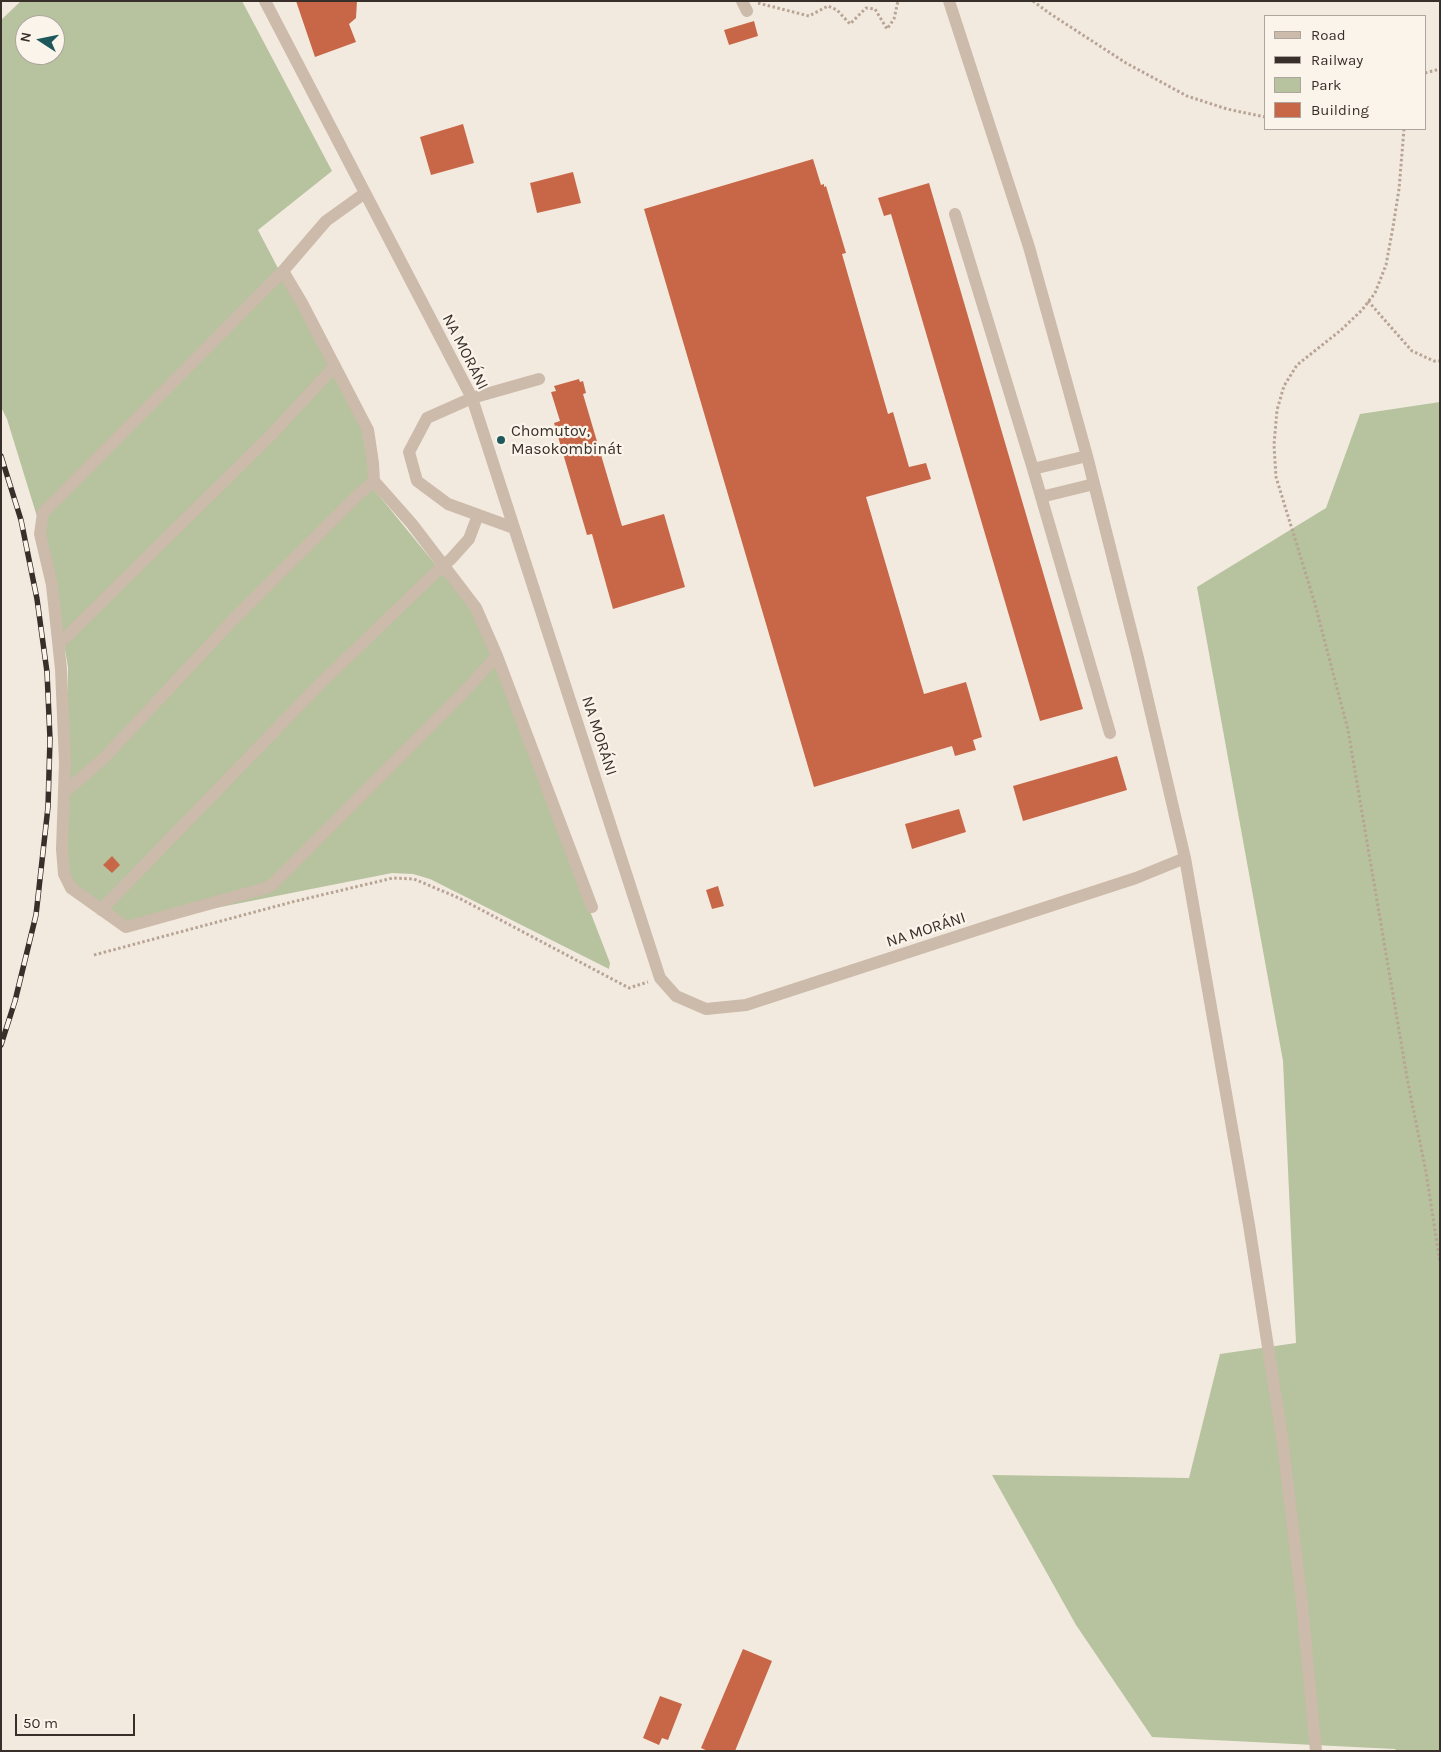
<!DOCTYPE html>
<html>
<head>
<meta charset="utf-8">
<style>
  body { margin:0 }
  #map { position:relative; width:1441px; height:1752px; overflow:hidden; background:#f3eadf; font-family:Karla,sans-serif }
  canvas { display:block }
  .frame { position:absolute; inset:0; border:2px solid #392f2a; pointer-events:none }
  .legend { position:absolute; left:1264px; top:15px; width:162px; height:115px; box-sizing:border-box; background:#faf4eb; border:1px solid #ada59e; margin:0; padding:6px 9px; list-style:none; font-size:15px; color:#392f2a }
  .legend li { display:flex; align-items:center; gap:10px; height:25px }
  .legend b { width:25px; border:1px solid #ada59e }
  .north { position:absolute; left:15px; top:15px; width:50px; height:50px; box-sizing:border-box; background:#faf4eb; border:1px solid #ada59e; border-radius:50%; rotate:281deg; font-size:14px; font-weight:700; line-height:20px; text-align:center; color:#392f2a }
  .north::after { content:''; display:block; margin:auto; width:18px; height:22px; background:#1e575c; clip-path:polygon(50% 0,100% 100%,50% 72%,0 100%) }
  .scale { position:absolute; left:15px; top:1714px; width:120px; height:22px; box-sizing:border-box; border:2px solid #392f2a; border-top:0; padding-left:6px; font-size:15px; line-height:18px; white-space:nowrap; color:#392f2a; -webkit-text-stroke:4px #faf4eb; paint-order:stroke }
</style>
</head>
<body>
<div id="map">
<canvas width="1441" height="1752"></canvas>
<div class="frame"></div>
<ul class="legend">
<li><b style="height:6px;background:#ccbaaa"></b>Road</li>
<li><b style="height:6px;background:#392f2a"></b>Railway</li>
<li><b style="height:14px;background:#b6c39e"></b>Park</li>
<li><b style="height:14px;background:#c86748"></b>Building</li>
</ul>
<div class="north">N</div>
<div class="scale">50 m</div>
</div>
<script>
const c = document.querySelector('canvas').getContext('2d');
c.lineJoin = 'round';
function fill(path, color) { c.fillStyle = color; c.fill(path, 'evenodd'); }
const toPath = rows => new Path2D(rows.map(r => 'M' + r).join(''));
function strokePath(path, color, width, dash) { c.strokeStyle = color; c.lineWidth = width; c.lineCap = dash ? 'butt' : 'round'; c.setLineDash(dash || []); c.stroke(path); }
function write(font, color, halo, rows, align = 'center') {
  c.font = font + ' Karla,sans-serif'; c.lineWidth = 4.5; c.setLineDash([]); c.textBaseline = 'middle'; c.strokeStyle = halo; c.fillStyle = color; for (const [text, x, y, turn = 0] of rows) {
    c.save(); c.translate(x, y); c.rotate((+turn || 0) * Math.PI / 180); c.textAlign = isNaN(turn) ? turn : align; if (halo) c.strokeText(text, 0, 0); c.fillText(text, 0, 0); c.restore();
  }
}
fill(toPath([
  [21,1,242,1,332,171,258,230,362,429,372,487,475,613,610,963,609,969,430,879,413,874,392,873,130,925,87,904,67,874,68,667,47,549,7,419,1,407,1,20],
  [25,25,55,25,55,55,25,55],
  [1440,402,1440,1751,1397,1751,1395,1749,1152,1737,1076,1625,992,1475,1189,1478,1220,1354,1296,1343,1283,1061,1197,587,1326,508,1360,414]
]), '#b6c39e');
fill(toPath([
  [296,1,357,1,356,18,349,24,356,42,315,57],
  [754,21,758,36,729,45,724,30],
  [463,124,474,163,431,175,420,137],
  [813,159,821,185,824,184,824,187,826,186,846,253,842,254,888,414,893,412,909,467,926,463,931,479,866,497,924,694,966,682,982,737,973,740,976,750,955,756,952,746,814,787,644,209],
  [573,172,581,203,537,213,530,183],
  [929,183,1083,709,1040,721,891,214,884,216,878,198],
  [579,379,580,382,583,381,586,393,583,394,622,526,664,514,685,587,613,609,592,534,587,535,554,423,560,421,551,392,556,391,554,386],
  [1117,756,1127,790,1023,821,1013,786],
  [959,809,966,832,912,849,905,824],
  [112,856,120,865,112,873,103,865],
  [718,886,724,906,712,909,706,890],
  [743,1649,772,1661,735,1751,708,1751,701,1748],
  [660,1696,682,1704,668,1740,662,1738,659,1745,643,1738]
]), '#c86748');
strokePath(toPath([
  [1033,1,1049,13,1126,63,1187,96,1227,109,1265,117],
  [758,3,809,16,828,6,837,10,850,24,866,8,875,9,887,29,894,19,898,1],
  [1425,73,1440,69],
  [1404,129,1399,189,1393,227,1386,265,1375,293,1362,310,1341,330,1297,365,1284,386,1277,410,1274,445,1276,477,1315,604,1348,730,1408,1083,1426,1172,1440,1263],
  [1368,301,1412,351,1434,361,1440,361],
  [94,955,292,902,393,878,414,879,459,898,629,988,648,982]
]), '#b8a494', 3, [2.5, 2.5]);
strokePath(toPath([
  [265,1,472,398,660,978,676,996,706,1009,746,1005,1136,878,1185,858],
  [742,1,747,11],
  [949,1,1029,247,1087,456,1138,658,1185,858,1249,1225,1282,1437,1302,1603,1316,1751],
  [955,214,1033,469,1110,733],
  [283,271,326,221,365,193],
  [1033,469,1087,456],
  [1041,497,1094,484],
  [514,528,448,504,417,481,409,452,427,418,472,398,539,379],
  [59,644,271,435,335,366],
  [497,656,459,697,273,884,266,888,126,927,71,888,64,874,62,849,65,763,61,669,52,585,40,534,43,513,283,271,302,303,368,430,373,463,374,481,412,524,476,608,497,656,592,907],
  [65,792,104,758,232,621,357,496,374,481],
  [101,910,320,684,434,574,451,559,469,539,478,515]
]), '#ccbaaa', 12);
const rail = toPath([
  [1,456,21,520,37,599,47,672,50,739,48,807,36,915,15,1001,1,1045]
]);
strokePath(rail, '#392f2a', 5.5);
strokePath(rail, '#faf4eb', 4, [11]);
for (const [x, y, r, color] of [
  [501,440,5,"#1e575c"]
]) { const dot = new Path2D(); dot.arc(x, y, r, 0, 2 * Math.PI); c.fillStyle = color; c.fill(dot); strokePath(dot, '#faf4eb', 2); }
write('16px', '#392f2a', '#faf4eb', [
  ["NA MORÁNI",465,352,63],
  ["NA MORÁNI",599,736,72],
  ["NA MORÁNI",926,930,-18]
]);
write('16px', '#392f2a', '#faf4eb', [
  ["Chomutov,",511,431],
  ["Masokombinát",511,449]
], 'left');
</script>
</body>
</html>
